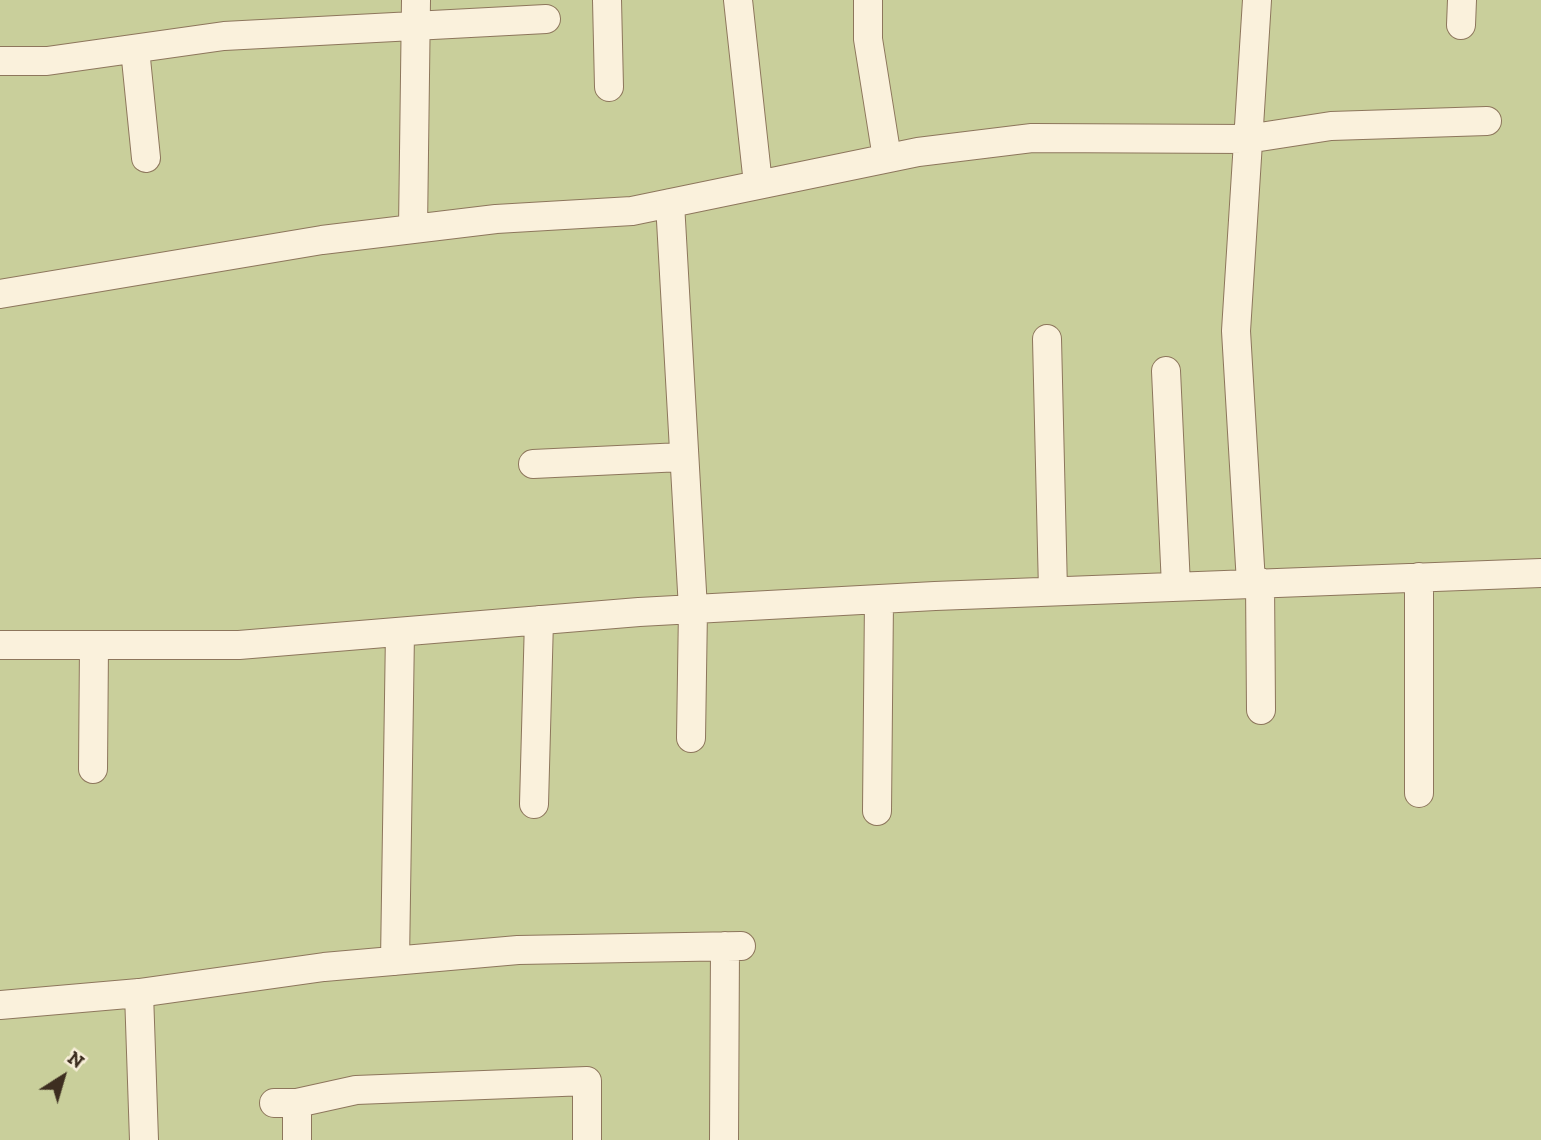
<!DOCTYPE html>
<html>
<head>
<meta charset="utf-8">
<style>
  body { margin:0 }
  #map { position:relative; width:1541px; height:1140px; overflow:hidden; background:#f0e4c8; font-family:"Zilla Slab",serif }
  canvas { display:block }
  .north { position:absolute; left:28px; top:1042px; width:70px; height:70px; -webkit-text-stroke:5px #f7eed8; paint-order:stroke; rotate:37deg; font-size:19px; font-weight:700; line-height:28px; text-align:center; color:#3d2e20 }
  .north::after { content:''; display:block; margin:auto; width:24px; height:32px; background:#3d2e20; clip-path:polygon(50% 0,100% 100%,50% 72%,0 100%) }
</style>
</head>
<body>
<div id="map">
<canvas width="1541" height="1140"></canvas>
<div class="north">N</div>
</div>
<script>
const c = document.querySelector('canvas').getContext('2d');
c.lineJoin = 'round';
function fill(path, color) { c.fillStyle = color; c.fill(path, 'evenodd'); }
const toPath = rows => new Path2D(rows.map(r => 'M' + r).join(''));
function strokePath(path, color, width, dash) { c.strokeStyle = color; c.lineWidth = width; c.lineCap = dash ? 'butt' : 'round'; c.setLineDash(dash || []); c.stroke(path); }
fill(toPath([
  [0,0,1541,0,1541,1140,0,1140]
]), '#c9cf9b');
const minor = toPath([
  [607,0,609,87],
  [738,0,758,184],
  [868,0,868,39,887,158],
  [1461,25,1462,0],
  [135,49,146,158],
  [0,61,47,61,224,36,546,19],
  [670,203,693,609,691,738],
  [413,229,416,0],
  [0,294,322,240,496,219,632,211,918,152,1032,138,1247,139,1331,126,1487,121],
  [1047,339,1053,591],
  [1166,371,1176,586],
  [533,464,682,457],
  [1260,582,1261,710],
  [1251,583,1236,331,1257,0],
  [0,645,239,645,639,612,935,596,1541,573],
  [93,769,94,645],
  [1419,793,1419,577],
  [534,804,539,620],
  [877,811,879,599],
  [395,961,400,632],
  [139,993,144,1140],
  [0,1005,139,993,324,967,518,950,741,946],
  [274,1103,297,1103,356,1090,587,1081,587,1140],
  [297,1103,297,1140],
  [724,1140,725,946]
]);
strokePath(minor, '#8d765c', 30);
strokePath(minor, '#faf1dc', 28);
</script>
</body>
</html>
